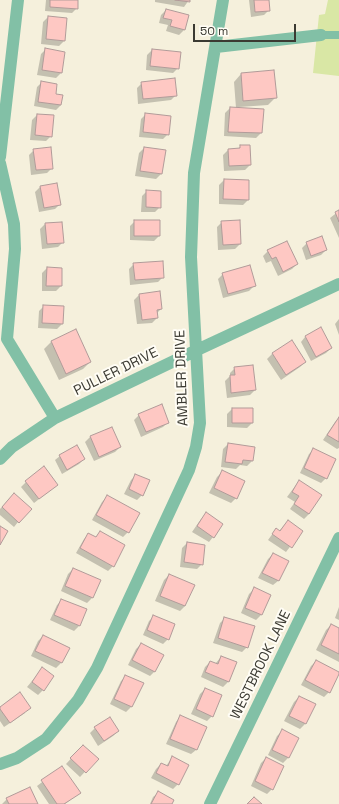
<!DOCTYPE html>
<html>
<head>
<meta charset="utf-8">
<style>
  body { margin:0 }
  #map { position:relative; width:339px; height:804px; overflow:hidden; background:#f5f0dc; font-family:"Space Grotesk",sans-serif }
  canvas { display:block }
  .scale { position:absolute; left:193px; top:24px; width:103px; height:18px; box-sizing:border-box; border:2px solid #3b3a32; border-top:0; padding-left:5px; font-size:12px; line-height:14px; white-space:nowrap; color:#3b3a32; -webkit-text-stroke:3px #fffdf5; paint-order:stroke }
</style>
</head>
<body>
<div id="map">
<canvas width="339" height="804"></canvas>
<div class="scale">50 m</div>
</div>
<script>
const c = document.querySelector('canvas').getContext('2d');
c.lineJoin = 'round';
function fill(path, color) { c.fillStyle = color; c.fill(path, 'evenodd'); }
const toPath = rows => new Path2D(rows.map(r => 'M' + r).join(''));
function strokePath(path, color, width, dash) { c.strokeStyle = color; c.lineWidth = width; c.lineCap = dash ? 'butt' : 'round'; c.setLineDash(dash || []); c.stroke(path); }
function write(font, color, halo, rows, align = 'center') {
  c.font = font + ' "Space Grotesk",sans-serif'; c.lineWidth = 4; c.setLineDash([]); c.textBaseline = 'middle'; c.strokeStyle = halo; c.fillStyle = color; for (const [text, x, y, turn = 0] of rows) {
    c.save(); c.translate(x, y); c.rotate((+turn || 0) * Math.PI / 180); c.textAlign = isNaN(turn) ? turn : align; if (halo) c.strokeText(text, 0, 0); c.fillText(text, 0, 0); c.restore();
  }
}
fill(toPath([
  [328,0,339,0,339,76,313,73,319,15,325,14]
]), '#d9e7a5');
fill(toPath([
  [46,0,77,0,77,8,72,13,45,11],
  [155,0,189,0,184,7,155,2],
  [249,0,268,0,269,10,264,15,251,17],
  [166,10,188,16,184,30,179,35,166,31,168,25,159,23,161,15],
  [48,17,64,41,59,46,41,44,43,22],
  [46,49,61,73,56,78,37,75,41,54],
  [152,50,178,68,173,73,146,70,147,55],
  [274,71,276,97,268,105,239,107,261,133,256,138,224,136,225,113,230,108,236,108,234,82,241,74],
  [42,82,55,94,61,105,56,110,34,106,37,87],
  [142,83,176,95,171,100,138,104,137,88],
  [146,114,168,134,163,139,139,137,141,119],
  [37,115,51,136,46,141,30,140,32,120],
  [241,146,250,165,245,170,224,171,223,155,228,150,238,149],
  [144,148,165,151,161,174,156,179,135,176,139,153],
  [34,150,52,168,47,173,31,175,29,155],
  [224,180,248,200,243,205,219,204,219,185],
  [56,184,60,204,55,209,39,212,35,192,40,187],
  [147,191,160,207,155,212,141,212,142,196],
  [339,211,339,238,330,218],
  [135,221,159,236,154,241,130,240,130,226],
  [222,222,240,244,235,249,218,250,217,227],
  [45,224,63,242,58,247,42,249,40,229],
  [307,243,326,250,321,255,306,260,302,248],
  [268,251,297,264,292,269,278,276,271,261,266,263,263,256],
  [134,264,163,277,158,282,130,285,129,269],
  [47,268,61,269,61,286,56,291,42,291,42,273],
  [223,274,254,286,249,291,223,298,218,279],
  [139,295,161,309,156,314,157,318,152,323,137,324,134,300],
  [44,306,62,324,57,329,38,328,39,311],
  [339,319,339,335,335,324],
  [305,337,331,348,326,353,311,361,301,342],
  [51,342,90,362,83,369,59,380,44,349],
  [292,342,305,362,300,367,281,380,267,359,272,354],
  [235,368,255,390,250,395,227,398,225,381,230,376,230,373],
  [232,409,252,423,247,428,227,427,227,414],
  [139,415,168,422,163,427,141,437,134,420],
  [339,418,339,448,337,449,323,440,335,422],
  [111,428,120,447,115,452,94,461,85,442,90,437],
  [228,444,253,448,252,461,247,466,240,465,236,469,221,467,223,449],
  [314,449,326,478,321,483,300,473,309,454],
  [60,456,84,459,79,464,62,474,55,460],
  [222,472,236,498,231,503,209,493,217,477],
  [136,475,142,495,137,500,124,494,131,480],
  [299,481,320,495,309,514,304,519,290,509,295,502,287,497],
  [26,482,52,489,34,503,21,487],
  [14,494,18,522,14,527,0,515,0,509],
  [107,497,128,532,123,537,92,520,102,502],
  [206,514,213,537,209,542,192,532,201,519],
  [288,521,302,531,286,552,268,540,276,529,279,531],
  [100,532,113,566,108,571,76,553,84,539,89,534,95,538],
  [187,543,202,564,197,569,180,567,182,548],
  [273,554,287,562,278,581,273,585,258,578,268,559],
  [73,569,99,580,92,598,87,603,61,591,68,574],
  [169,575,193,585,185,606,180,611,155,601,164,580],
  [254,589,261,615,256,620,241,613,249,594],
  [62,600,79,626,74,631,50,620,57,605],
  [339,607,339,620,335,618],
  [154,616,168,639,163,644,143,635,149,621],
  [225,618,247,647,242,652,213,643,220,623],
  [331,625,339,629,339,662,316,650,326,630],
  [43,636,68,648,61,663,56,668,31,656,38,641],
  [141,644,155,671,150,676,128,665,136,649],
  [221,657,236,663,228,682,223,687,201,677,205,667,210,662,215,664],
  [316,661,329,692,324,697,301,685,311,666],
  [42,669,43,690,38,695,27,687],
  [126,676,131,707,126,712,110,704,121,681],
  [205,689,212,716,207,721,191,714,200,694],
  [299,697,305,724,300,729,284,721,294,702],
  [0,708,25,713,4,727,0,721],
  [180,717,196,750,191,754,166,744,176,722],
  [95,728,118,731,113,736,98,746,90,733],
  [282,731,298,738,288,758,283,763,268,755,277,736],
  [78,751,97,759,80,777,66,764],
  [172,758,178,784,173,789,151,778,156,769,161,764,166,766],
  [266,758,272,789,267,794,251,786,261,763],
  [62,767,79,793,65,804,49,804,37,786],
  [158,793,171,804,150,804,153,797],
  [7,799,37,804,2,804]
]), '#0003');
const building = toPath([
  [50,0,78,0,78,9,50,7,50,0],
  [175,0,190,0,190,2,175,0],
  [254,0,269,0,270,11,255,12,254,0],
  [166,9,189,15,185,30,170,26,172,20,163,18,166,9],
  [48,16,67,18,65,41,46,39,48,16],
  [45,48,65,52,62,73,42,70,45,48],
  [152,49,181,52,179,69,150,66,152,49],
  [274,70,277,98,243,101,241,73,274,70],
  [175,78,177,96,143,99,141,82,175,78],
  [41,81,57,84,56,94,63,95,61,105,38,102,41,81],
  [230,107,264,109,262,133,228,132,230,107],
  [145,113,171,116,169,135,143,132,145,113],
  [37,114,54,115,52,137,35,135,37,114],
  [240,145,250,145,251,165,229,166,228,149,240,148,240,145],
  [51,147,53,169,36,170,33,149,51,147],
  [144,147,166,150,162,174,140,171,144,147],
  [224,179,249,180,249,200,223,199,224,179],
  [57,183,61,205,44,208,40,186,57,183],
  [146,190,161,191,161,208,146,207,146,190],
  [339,210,339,222,335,212,339,210],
  [134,220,160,220,160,236,134,236,134,220],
  [240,220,241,244,223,245,221,221,240,220],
  [62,222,64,243,47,244,45,223,62,222],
  [322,236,327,250,311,256,306,242,322,236],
  [287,241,298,264,283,272,276,257,272,259,267,250,287,241],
  [163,261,164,278,135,280,133,263,163,261],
  [250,265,256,286,228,294,222,273,250,265],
  [47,267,62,268,62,286,46,286,47,267],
  [160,291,162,309,157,310,158,318,142,320,139,294,160,291],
  [43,305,64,306,63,324,42,323,43,305],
  [321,327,332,348,316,357,305,336,321,327],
  [76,329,91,362,66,374,51,341,76,329],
  [292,340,306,362,286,375,272,353,292,340],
  [253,365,256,390,231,393,230,375,235,375,234,367,253,365],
  [162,404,169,423,146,432,138,414,162,404],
  [232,408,253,408,253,423,232,423,232,408],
  [339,417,339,442,327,435,339,417],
  [112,427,121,447,99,457,90,436,112,427],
  [228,443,255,447,253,461,243,460,242,464,225,462,228,443],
  [77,445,85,459,67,470,59,455,77,445],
  [313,448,336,459,327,479,304,468,313,448],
  [44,466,58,485,39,499,25,481,44,466],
  [222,470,245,481,237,499,214,488,222,470],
  [135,474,150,480,143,496,129,489,135,474],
  [299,480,322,495,309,514,294,504,299,496,292,492,299,480],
  [14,493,32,509,19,523,2,507,14,493],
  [107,495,140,513,129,533,96,515,107,495],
  [206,512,223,524,214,538,197,526,206,512],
  [288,520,303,531,292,548,272,534,276,528,280,531,288,520],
  [0,526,8,531,0,545,0,526],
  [100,531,125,545,114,567,80,548,88,533,96,537,100,531],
  [187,542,205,545,203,565,184,562,187,542],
  [273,553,289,561,279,581,262,573,273,553],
  [73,568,101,580,93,598,65,586,73,568],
  [169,574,195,585,185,606,160,596,169,574],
  [254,587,271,595,262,615,245,608,254,587],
  [61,599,87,609,80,626,54,615,61,599],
  [153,615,175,624,169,640,147,630,153,615],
  [224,617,255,626,248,648,218,638,224,617],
  [331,624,339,628,339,654,321,645,331,624],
  [43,635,70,648,62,663,35,651,43,635],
  [141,643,164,655,155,672,132,660,141,643],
  [221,656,237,662,229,682,205,672,210,661,218,664,221,656],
  [316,660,339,672,339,674,330,693,305,680,316,660],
  [42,667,54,676,44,691,32,682,42,667],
  [125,675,144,683,132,707,114,699,125,675],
  [205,688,222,695,213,717,196,709,205,688],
  [20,692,31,708,10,723,0,709,0,707,20,692],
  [299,696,316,704,306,724,289,716,299,696],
  [180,715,207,727,197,750,170,739,180,715],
  [110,717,119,731,104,741,94,727,110,717],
  [282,729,299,738,289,758,272,750,282,729],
  [83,745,99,759,86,773,70,758,83,745],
  [172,756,189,765,179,785,156,773,161,763,168,766,172,756],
  [266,757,284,766,273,790,255,781,266,757],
  [62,766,81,793,64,804,57,804,41,780,62,766],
  [30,787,38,804,9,804,6,798,30,787],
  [158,791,174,800,172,804,151,804,158,791],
  [254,797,262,804,247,804,254,797]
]);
fill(building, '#fec8c3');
strokePath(building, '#b19b99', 1);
strokePath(toPath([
  [321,35,339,35]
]), '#82c0a6', 8);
strokePath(toPath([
  [216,47,321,35],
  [0,157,18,0],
  [0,163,14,224,15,249,7,339],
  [7,339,55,418],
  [0,459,12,447,55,418,197,350,339,284],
  [0,764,17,758,46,739,78,700,97,668,189,470,196,447,200,423,191,257,194,173,223,0],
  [210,804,339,538]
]), '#82c0a6', 12);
write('14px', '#3b3a32', '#fffdf5', [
  ["PULLER DRIVE",116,372,-26],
  ["AMBLER DRIVE",182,378,-92],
  ["WESTBROOK LANE",261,665,-64]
]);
</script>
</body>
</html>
